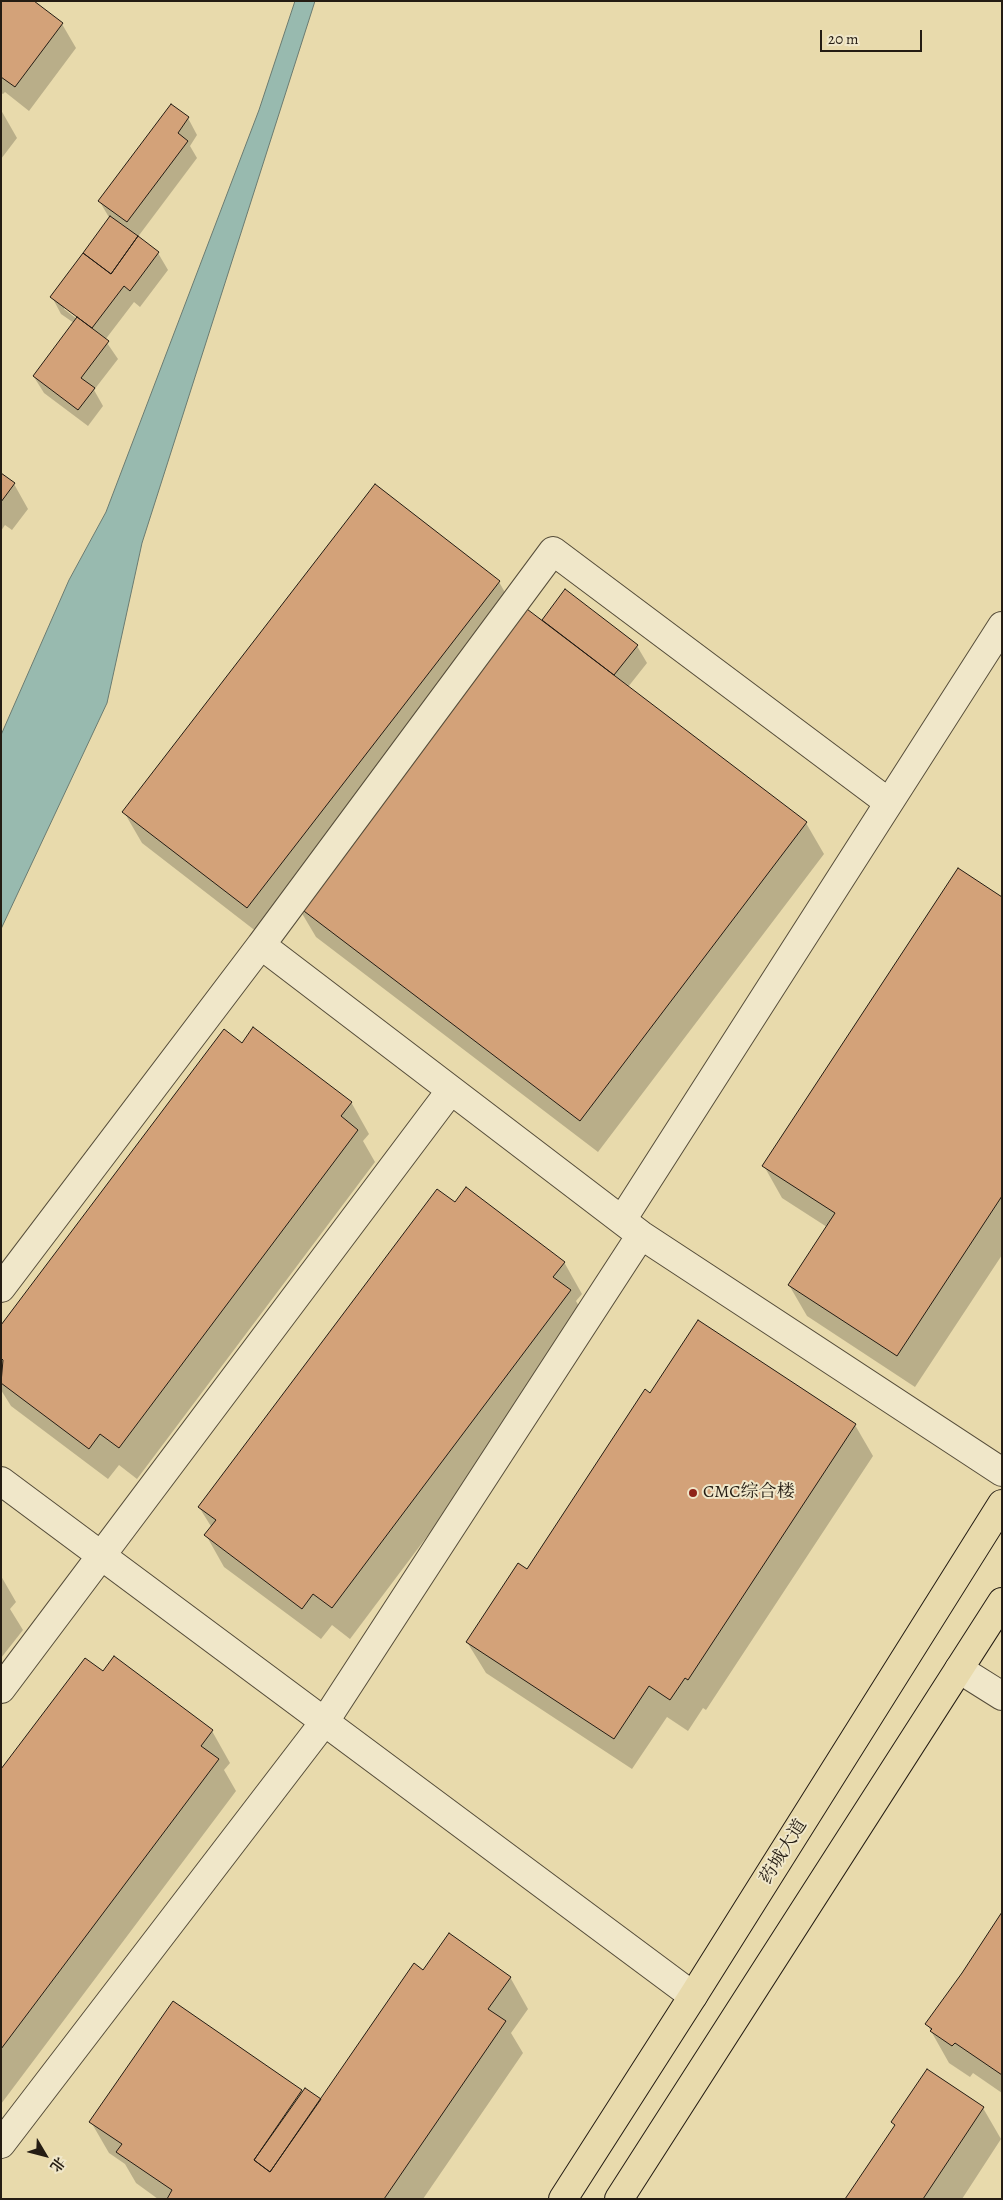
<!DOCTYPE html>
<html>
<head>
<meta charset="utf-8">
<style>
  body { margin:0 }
  #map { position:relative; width:1003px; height:2200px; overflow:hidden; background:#e8daac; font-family:Alegreya,"Noto Serif SC",serif }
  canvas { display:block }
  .frame { position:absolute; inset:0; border:2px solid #241c13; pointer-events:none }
  .north { position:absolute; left:20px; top:2130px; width:50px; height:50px; -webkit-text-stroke:4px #f0e7c9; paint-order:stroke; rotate:127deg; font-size:14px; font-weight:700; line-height:20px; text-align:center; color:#241c13 }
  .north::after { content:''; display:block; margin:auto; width:18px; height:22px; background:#241c13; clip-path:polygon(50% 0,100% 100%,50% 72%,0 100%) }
  .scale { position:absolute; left:820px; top:30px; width:102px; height:22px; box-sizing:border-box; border:2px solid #241c13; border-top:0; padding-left:6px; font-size:15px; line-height:18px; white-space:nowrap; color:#241c13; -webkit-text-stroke:4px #f0e7c9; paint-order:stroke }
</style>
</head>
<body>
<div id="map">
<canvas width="1003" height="2200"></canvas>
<div class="frame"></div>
<div class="north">北</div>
<div class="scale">20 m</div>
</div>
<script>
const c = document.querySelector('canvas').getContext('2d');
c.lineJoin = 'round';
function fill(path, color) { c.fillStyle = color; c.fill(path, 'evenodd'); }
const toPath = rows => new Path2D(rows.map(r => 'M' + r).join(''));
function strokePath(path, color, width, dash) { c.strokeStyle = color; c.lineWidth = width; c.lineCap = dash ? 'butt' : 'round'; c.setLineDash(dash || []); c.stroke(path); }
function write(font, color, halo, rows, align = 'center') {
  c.font = font + ' Alegreya,"Noto Serif SC",serif'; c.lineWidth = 4; c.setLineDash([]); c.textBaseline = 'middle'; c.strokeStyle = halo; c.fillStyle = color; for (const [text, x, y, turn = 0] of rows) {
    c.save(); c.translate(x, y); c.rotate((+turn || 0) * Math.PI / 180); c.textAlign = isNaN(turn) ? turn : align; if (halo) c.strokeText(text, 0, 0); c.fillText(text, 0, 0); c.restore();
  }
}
const water = toPath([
  [295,1,315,1,142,543,107,703,1,929,1,735,69,580,106,512,259,110,295,1]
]);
fill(water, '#98baaf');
strokePath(water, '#6a7b71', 1);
fill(toPath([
  [1,1,62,24,76,48,29,111,5,92,3,94,1,93],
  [1,110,17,138,1,159],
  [188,118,197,135,190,146,197,158,137,238,158,253,168,270,140,307,134,302,105,340,118,359,94,390,103,406,88,426,44,393,34,377,74,323,61,314,52,297,110,219,100,202],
  [64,305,83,320,81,322,64,309],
  [1,474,14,484,28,509,12,530,5,525,1,531],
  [499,582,518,615,546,625,543,620,637,646,647,663,628,687,806,823,824,854,598,1152,316,937,297,905,266,939,142,843,124,812],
  [1002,898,1002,1255,915,1387,807,1316,789,1285,827,1227,782,1198,764,1166],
  [242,1044,351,1102,369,1134,363,1141,375,1162,137,1479,119,1465,108,1479,11,1406,1,1390,1,1327],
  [455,1204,564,1262,582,1294,576,1301,588,1322,350,1639,332,1625,321,1639,224,1567,206,1535,212,1528,199,1507],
  [651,1395,855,1425,873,1456,706,1710,703,1708,688,1731,667,1717,632,1769,486,1673,467,1642,527,1571],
  [1,1576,16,1602,10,1609,23,1630,1,1658],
  [103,1673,212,1731,230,1763,224,1770,236,1791,1,2104,1,1771],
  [1002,1914,1002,2093,973,2073,970,2077,949,2063,927,2024,964,1974],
  [424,1972,510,1977,528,2009,511,2033,523,2053,423,2199,158,2199,136,2183,125,2164,109,2153,91,2122,173,2003,303,2093,321,2100],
  [983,2108,1001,2139,962,2199,847,2199,895,2127,893,2122]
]), '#0003');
const building = toPath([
  [1,1,34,1,63,23,15,87,1,77,1,1],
  [171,104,189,117,178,133,188,141,127,222,98,201,171,104],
  [110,216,138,236,111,274,83,253,110,216],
  [138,236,159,252,130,291,124,286,92,328,50,297,83,253,111,274,138,236],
  [77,317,109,341,81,378,95,388,78,410,33,376,77,317],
  [1,473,15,483,1,502,1,473],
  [375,484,500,581,247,908,122,812,375,484],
  [565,589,638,645,614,675,542,620,565,589],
  [523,606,807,822,580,1121,296,905,523,606],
  [958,868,1002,897,1002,1196,897,1356,788,1285,835,1213,762,1166,958,868],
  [253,1027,352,1102,341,1116,358,1130,119,1448,100,1434,89,1449,1,1383,3,1360,1,1358,1,1325,224,1029,242,1043,253,1027],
  [466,1187,565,1262,553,1277,571,1290,332,1608,313,1594,302,1609,204,1535,216,1520,198,1507,437,1189,455,1202,466,1187],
  [698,1320,856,1424,688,1680,685,1678,670,1700,649,1686,614,1739,466,1642,518,1563,527,1569,645,1389,650,1393,698,1320],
  [114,1656,213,1730,201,1746,219,1759,1,2049,1,1769,85,1658,103,1671,114,1656],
  [1002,1912,1002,2075,955,2043,952,2046,930,2031,932,2029,925,2024,962,1973,1002,1912],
  [449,1933,511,1977,488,2009,506,2021,384,2199,167,2199,172,2190,116,2152,122,2144,89,2122,173,2001,302,2090,254,2160,270,2172,414,1963,423,1970,449,1933],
  [927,2069,984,2107,923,2199,845,2199,895,2125,891,2122,927,2069],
  [305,2088,321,2099,270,2172,254,2160,305,2088]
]);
fill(building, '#d3a279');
strokePath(building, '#241c13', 1);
const minor = toPath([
  [261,945,553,551,888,802],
  [622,1220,1002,626],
  [1,1288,261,945,641,1235,1002,1472],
  [1,1481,693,1996],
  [959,1669,1002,1696],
  [1,1689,451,1090],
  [1,2144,325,1721,641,1235]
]);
const major = toPath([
  [563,2199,693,1996,1002,1504],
  [619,2199,1002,1602]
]);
strokePath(minor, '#554c39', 30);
strokePath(major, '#241c13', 30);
strokePath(minor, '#f0e7c9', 28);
strokePath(major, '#e8daac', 28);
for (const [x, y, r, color] of [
  [693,1493,5,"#8f2418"]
]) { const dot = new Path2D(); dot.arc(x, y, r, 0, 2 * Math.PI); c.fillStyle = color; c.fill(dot); strokePath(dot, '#f0e7c9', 2); }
write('18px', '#241c13', '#f0e7c9', [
  ["CMC综合楼",703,1493]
], 'left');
write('18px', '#241c13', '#f0e7c9', [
  ["药城大道",784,1852,-58]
]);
</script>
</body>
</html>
